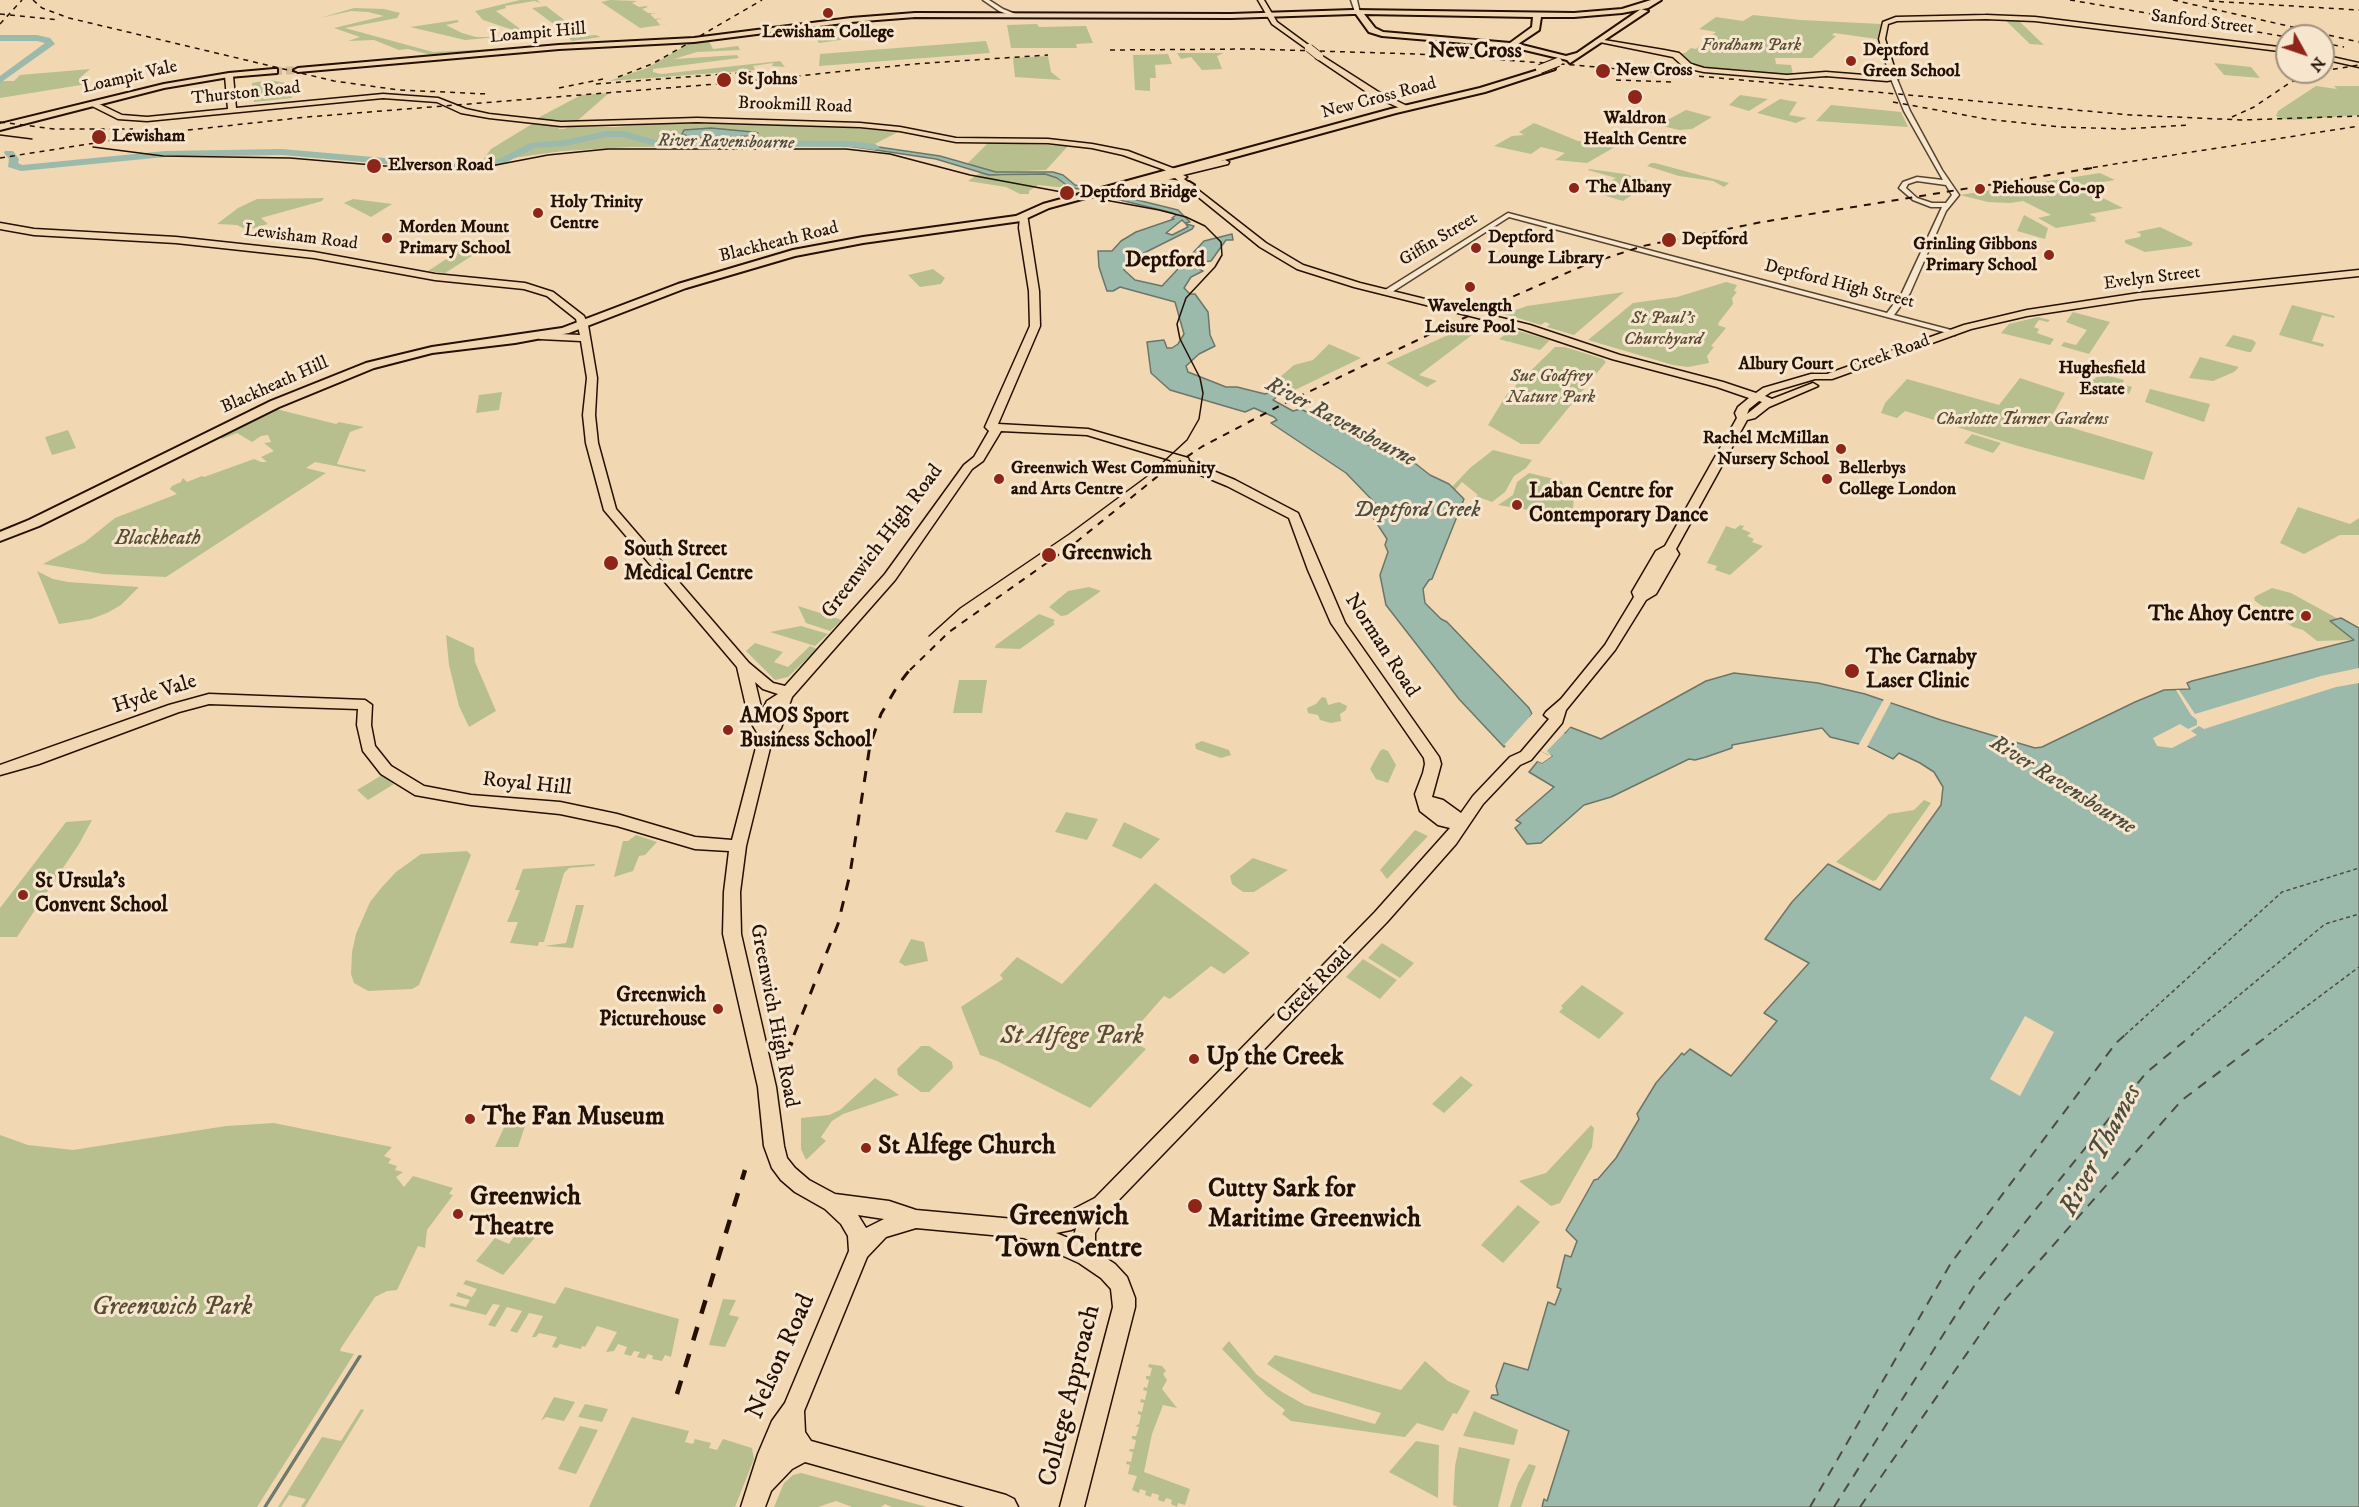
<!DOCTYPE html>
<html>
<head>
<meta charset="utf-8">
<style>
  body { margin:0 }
  #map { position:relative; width:2359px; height:1507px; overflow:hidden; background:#f1d8b3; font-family:"IM FELL DW Pica",serif }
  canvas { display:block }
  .north { position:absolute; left:2275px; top:24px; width:60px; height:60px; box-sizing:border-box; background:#f6e6ce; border:2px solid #a2907d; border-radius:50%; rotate:130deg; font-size:16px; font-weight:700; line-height:24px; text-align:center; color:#251003 }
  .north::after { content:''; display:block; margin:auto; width:21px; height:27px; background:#8f2418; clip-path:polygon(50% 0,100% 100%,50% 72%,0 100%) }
</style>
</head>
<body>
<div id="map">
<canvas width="2359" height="1507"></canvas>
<div class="north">N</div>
</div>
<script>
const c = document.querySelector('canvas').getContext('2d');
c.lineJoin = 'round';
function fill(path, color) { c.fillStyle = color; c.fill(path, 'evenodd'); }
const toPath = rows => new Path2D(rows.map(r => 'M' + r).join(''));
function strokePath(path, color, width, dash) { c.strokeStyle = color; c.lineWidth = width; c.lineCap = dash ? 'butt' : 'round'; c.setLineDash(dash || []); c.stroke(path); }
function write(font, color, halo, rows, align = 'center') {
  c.font = font + ' "IM FELL DW Pica",serif'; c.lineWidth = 6; c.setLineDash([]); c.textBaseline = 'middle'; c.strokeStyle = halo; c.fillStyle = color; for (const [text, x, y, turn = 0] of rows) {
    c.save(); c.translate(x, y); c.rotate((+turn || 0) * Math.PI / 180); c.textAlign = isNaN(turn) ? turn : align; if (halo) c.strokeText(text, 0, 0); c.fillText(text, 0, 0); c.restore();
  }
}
fill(toPath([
  [520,0,537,0,541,3,534,1,505,6,506,8,496,11,523,31,533,29,543,36,525,34,483,20,475,11],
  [610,0,637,1,632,3,639,7,646,6,648,7,642,9,648,13,656,13,650,14,655,19,663,18,656,20,660,25,669,24,640,28,601,2],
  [546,6,585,36,596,35,601,37,572,41,568,37,575,35,572,33,567,34,532,8],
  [354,8,384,9,400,13,397,18,345,28,433,52,529,47,435,56,408,49,399,50,374,40,348,41,360,37,334,28,384,16,368,12,351,11,320,18],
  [1753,15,1801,20,1881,24,1877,39,1834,33,1832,35,1836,36,1812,58,1775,58,1776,64,1791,65,1793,74,1789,75,1705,68,1692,65,1679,53,1685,53,1691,48,1696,49,1716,32,1699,29,1716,17,1743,21],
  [457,20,459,22,446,25,462,33,476,37,498,37,465,40,410,27],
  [2005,20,2019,21,2044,45,2030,44],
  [839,23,847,39,819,43,811,27],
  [1037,24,1039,27,1086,26,1093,43,1076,44,1077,48,1011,48,1007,25],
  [709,41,713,49,738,46,740,50,697,52,674,59,737,55,739,58,653,69,653,72,661,74,780,61,785,67,772,66,773,63,753,66,755,70,609,81,647,68,690,43],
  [986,41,990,53,819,66,820,54],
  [1177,53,1224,53,1217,56,1222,69,1202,70,1191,57,1181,59],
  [1168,54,1172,64,1155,65,1156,78,1150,78,1150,91,1135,90,1133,55],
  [1048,56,1051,72,1061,80,1015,77,1013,58],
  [2214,63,2251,67,2260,78,2224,75],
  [90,69,81,77,89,83,87,84,0,98,0,81,14,81,20,75],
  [269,80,270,80,301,86,290,88,292,98,254,102,252,83],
  [2316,86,2337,89,2334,86,2359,86,2359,115,2294,120,2282,119,2276,116,2278,111],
  [609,93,576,122,534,120,581,95],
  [1740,95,1768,99,1749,111,1729,105],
  [1780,99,1797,102,1789,115,1807,118,1796,123,1757,113],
  [1831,105,1901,112,1908,127,1816,121],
  [1686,110,1712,117,1692,129,1679,130,1658,125],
  [668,123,841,127,898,132,865,149,839,146,631,147,563,151,470,164,483,160,491,149,532,124,561,126,558,129,564,129,568,127,614,127],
  [1534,123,1578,141,1588,142,1621,134,1632,137,1587,163,1555,160,1565,153,1541,147,1531,154,1494,146,1512,136,1524,135,1519,132],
  [988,143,1024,144,1068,146,1046,170,998,172,967,164],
  [1651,163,1655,163,1729,183,1724,187,1713,181,1679,176,1647,166],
  [1589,169,1625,174,1651,182,1623,201,1593,192,1595,191,1590,189,1587,184,1594,179,1609,182,1616,178,1588,170],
  [980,173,1001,176,1045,174,1057,178,1067,188,1038,185,1029,191,1029,194,1020,194,1006,187,968,181],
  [2100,173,2115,180,2079,186,2123,208,2089,214,2097,218,2094,219,2097,221,2056,228,2038,218,2051,215,2023,201,2010,203,1988,202,1960,195],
  [324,198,322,201,261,218,268,224,247,230,237,225,217,224,238,208,257,199],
  [353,199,392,204,371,217,344,203],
  [2024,215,2048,228,2045,239,2017,231],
  [2160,227,2193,243,2191,246,2145,252,2125,243,2125,240,2140,237,2141,234,2136,232],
  [481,243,492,243,445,273,428,271,466,246],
  [933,269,945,278,941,284,920,287,908,275],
  [1726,282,1737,285,1734,291,1737,292,1732,298,1733,304,1719,322,1718,325,1726,328,1711,346,1714,347,1707,356,1709,363,1688,367,1673,365,1588,340,1633,303,1677,297],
  [1624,292,1574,335,1547,327,1550,324,1545,322,1541,325,1504,314,1527,306],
  [2292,305,2335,316,2334,318,2322,315,2312,341,2324,344,2323,347,2279,335],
  [2073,312,2110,322,2089,354,2061,346,2064,342,2076,345,2087,330,2066,322],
  [2038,317,2050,320,2048,322,2039,320,2034,327,2039,329,2037,333,2054,339,2050,345,2001,333,2009,324],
  [1513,329,1522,332,1550,340,1540,350,1510,342,1511,340,1509,342,1499,339],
  [1457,331,1472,335,1419,375,1437,381,1427,387,1386,363],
  [2233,335,2253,340,2256,343,2251,352,2248,352,2225,346],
  [1329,344,1361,358,1297,389,1279,395,1271,392,1280,377,1294,365,1313,360],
  [1555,347,1565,347,1603,359,1606,362,1539,444,1521,444,1488,425,1507,394],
  [2200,357,2239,367,2234,372,2213,381,2189,378],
  [2109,376,2124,380,2122,384,2132,387,2129,394,2090,382,2097,377],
  [2020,378,2065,393,2049,421,2153,452,2144,480,2018,446,1905,411,1897,418,1881,413,1885,403,1907,379,1999,405],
  [2150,389,2210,404,2204,422,2145,402],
  [502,392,499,410,476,413,479,395],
  [276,409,336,424,339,422,364,427,350,432,337,464,366,470,365,472,315,462,306,468,326,473,166,577,103,574,43,564,85,542,115,518,177,494,170,489,172,486,181,482,183,478,187,482,202,476,204,477,254,459,261,462,267,462,261,457,274,451,264,443,271,442,268,435,261,436,252,442,237,433,222,439,219,437],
  [68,430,76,448,52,455,45,437],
  [1972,434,2001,443,1993,453,1964,443],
  [1493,450,1532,460,1526,468,1514,476,1505,492,1492,502,1476,496,1478,495,1462,482,1455,490,1452,487,1470,468],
  [1529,473,1562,481,1564,489,1574,490,1573,512,1535,511,1498,505,1513,495,1517,482],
  [2298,507,2350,524,2359,518,2359,535,2340,535,2304,554,2280,543],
  [1740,525,1744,526,1742,529,1751,533,1747,536,1754,539,1752,542,1763,546,1730,575,1715,570,1717,566,1707,563,1726,526,1735,529],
  [37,571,53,579,68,582,139,587,121,605,107,613,91,619,59,624],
  [1089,587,1101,591,1067,615,1061,616,1049,607,1068,591],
  [2272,588,2291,593,2342,621,2359,634,2351,640,2317,641,2303,630,2293,627,2255,601,2254,598,2256,596],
  [798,606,842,620,830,631,806,623],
  [1039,614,1055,620,1053,623,1055,624,1020,649,995,648,996,645],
  [801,626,828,634,815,646,770,632],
  [446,635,474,648,475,662,496,711,469,727,459,706,449,665],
  [755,643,783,652,774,662,788,667,810,646,817,649,788,677,775,680,746,651],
  [959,680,987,680,982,713,953,713],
  [1322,697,1326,698,1328,705,1339,702,1347,706,1346,710,1340,714,1341,721,1331,723,1320,720,1318,715,1308,713,1307,708,1316,704],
  [1202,741,1229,750,1231,755,1221,758,1196,749,1195,744],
  [1383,749,1388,751,1396,765,1388,783,1376,779,1370,769,1380,751],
  [382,775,394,784,368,800,357,790],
  [1924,800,1931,803,1876,880,1873,881,1836,862,1889,814,1914,810],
  [1066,812,1098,819,1087,840,1055,832],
  [92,820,79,844,17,937,0,937,0,908,66,822],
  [1124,822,1160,839,1141,859,1112,846],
  [1415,830,1428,836,1387,879,1380,870],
  [636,835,657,842,645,855,639,856,633,871,614,877,623,841,628,841],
  [467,851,471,855,419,985,412,989,368,991,354,983,351,974,352,952,356,934,370,902,382,887,396,872,421,854],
  [1253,858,1288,870,1254,892,1243,892,1232,884,1230,876],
  [595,864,594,866,569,868,564,873,544,942,539,942,538,946,510,943,518,922,507,922,520,890,515,890,523,869],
  [1155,883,1250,953,1224,974,1211,966,1170,999,1164,996,1127,1038,1146,1049,1090,1108,997,1061,980,1055,961,1007,1003,979,1000,975,1017,957,1062,984],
  [576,905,584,905,573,948,544,946,566,943],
  [911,939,924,942,928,961,905,966,899,962],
  [1382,943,1414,963,1400,978,1368,958],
  [1363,959,1397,980,1380,999,1346,977],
  [1582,985,1624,1013,1599,1039,1559,1012,1563,1008,1561,1006],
  [921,1046,929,1046,952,1062,953,1068,929,1092,921,1092,898,1075,897,1069],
  [1461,1076,1473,1085,1444,1113,1432,1104],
  [875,1078,899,1095,843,1114,832,1121,821,1137,826,1141,806,1160,801,1149,801,1118,829,1115,840,1110],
  [527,1120,518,1147,495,1147,507,1121],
  [274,1123,392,1147,384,1156,391,1159,388,1163,397,1166,395,1170,403,1172,396,1177,404,1187,413,1176,453,1188,449,1194,453,1195,427,1230,425,1248,418,1246,397,1290,387,1291,375,1297,341,1348,340,1351,354,1354,257,1507,0,1507,0,1135,28,1145,73,1150,226,1126],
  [1591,1125,1594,1128,1592,1147,1560,1203,1551,1206,1519,1181,1546,1173],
  [1518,1205,1540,1222,1503,1263,1481,1245],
  [520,1227,538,1234,503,1275,476,1261,495,1238,509,1244],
  [466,1280,555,1304,565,1287,679,1319,671,1357,665,1355,662,1361,652,1359,653,1356,648,1354,645,1359,637,1357,640,1352,634,1351,631,1356,624,1354,627,1347,618,1344,614,1351,606,1352,617,1332,597,1326,585,1347,582,1346,581,1349,560,1344,557,1348,552,1347,557,1337,539,1333,536,1337,532,1337,543,1316,529,1313,517,1333,514,1332,510,1331,522,1311,507,1307,495,1327,488,1325,500,1305,493,1304,486,1315,449,1306,451,1303,466,1307,470,1300,456,1296,458,1292,472,1297,477,1289,463,1284],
  [723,1299,736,1300,729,1315,739,1317,725,1347,709,1345],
  [1229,1341,1257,1375,1282,1392,1305,1405,1375,1424,1381,1413,1312,1393,1267,1364,1275,1355,1401,1390,1425,1361,1448,1381,1470,1391,1457,1414,1453,1413,1443,1431,1417,1423,1405,1437,1291,1421,1282,1414,1285,1410,1266,1395,1222,1349],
  [1149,1364,1162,1366,1166,1371,1163,1374,1167,1380,1162,1389,1177,1408,1163,1405,1152,1434,1144,1472,1190,1489,1185,1505,1178,1503,1177,1507,1171,1504,1172,1500,1166,1498,1164,1502,1158,1500,1159,1495,1152,1493,1151,1497,1145,1495,1146,1491,1140,1489,1139,1493,1132,1490,1137,1476,1128,1474,1130,1465,1126,1464,1127,1461,1131,1462,1133,1452,1129,1451,1130,1449,1134,1449,1136,1440,1132,1439,1132,1436,1136,1436,1139,1427,1135,1426,1139,1424,1141,1415,1138,1414,1138,1411,1142,1412,1144,1403,1140,1402,1141,1399,1145,1400,1147,1391,1143,1390,1144,1387,1147,1388,1149,1380,1146,1379,1146,1376,1150,1376,1152,1368,1148,1367],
  [554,1397,575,1402,564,1421,546,1417,541,1421],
  [585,1404,608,1409,602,1422,578,1417],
  [361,1409,364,1410,305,1507,301,1507,306,1499,289,1495,281,1507,278,1507,322,1437,341,1441],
  [1474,1411,1518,1430,1514,1445,1463,1436],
  [632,1417,689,1431,685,1442,693,1444,695,1439,711,1443,709,1448,717,1450,723,1439,752,1448,754,1459,735,1507,589,1507],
  [580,1426,598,1430,576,1474,558,1469],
  [1416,1441,1439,1445,1438,1498,1389,1472],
  [1459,1447,1510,1459,1498,1507,1458,1507,1453,1505,1455,1466],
  [1529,1464,1536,1466,1521,1507,1510,1507,1518,1483],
  [801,1473,805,1474,927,1507,892,1507,885,1504,881,1507,852,1507,836,1501,818,1507,774,1507,784,1483,793,1475]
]), '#b7bf8f');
const water = toPath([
  [711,128,753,132,758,133,752,136,708,138,690,137,682,134,684,130,711,128],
  [851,143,940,156,996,172,1053,172,1063,175,1075,185,1098,188,1091,190,1070,188,1057,178,1045,174,989,175,936,159,849,146,851,143],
  [1121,196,1178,210,1190,222,1185,223,1182,220,1166,233,1172,235,1188,227,1186,224,1194,226,1192,229,1130,260,1124,270,1135,280,1162,286,1204,241,1232,234,1233,240,1226,240,1211,261,1204,262,1199,269,1203,271,1191,277,1184,288,1190,294,1195,294,1208,312,1210,335,1215,346,1199,354,1186,366,1188,372,1226,387,1237,387,1265,394,1271,392,1279,395,1273,400,1293,411,1301,409,1399,461,1407,457,1430,475,1449,484,1464,499,1432,579,1429,580,1423,589,1425,603,1441,619,1447,622,1529,708,1532,714,1530,717,1565,733,1570,727,1601,739,1706,681,1734,673,1818,683,1865,694,1941,720,2035,748,2042,747,2135,702,2164,690,2190,689,2187,683,2192,681,2354,640,2330,621,2341,618,2359,628,2359,1507,1542,1507,1544,1499,1547,1501,1569,1431,1491,1398,1492,1395,1498,1395,1496,1386,1504,1363,1528,1370,1548,1302,1555,1305,1561,1289,1557,1287,1565,1255,1571,1257,1577,1241,1566,1230,1594,1180,1598,1179,1616,1158,1639,1119,1637,1114,1656,1083,1682,1053,1684,1055,1690,1049,1731,1076,1777,1021,1764,1013,1809,963,1765,939,1792,902,1828,864,1880,890,1941,805,1943,787,1934,772,1920,763,1899,753,1893,759,1867,746,1830,737,1822,728,1732,745,1732,748,1706,757,1695,760,1689,759,1611,797,1584,805,1541,843,1527,844,1515,828,1521,823,1516,820,1554,787,1529,772,1538,761,1542,763,1552,756,1513,736,1504,747,1459,699,1386,605,1380,575,1388,552,1385,545,1387,539,1366,507,1376,504,1346,473,1271,423,1277,420,1274,417,1254,408,1245,412,1170,390,1151,373,1147,342,1164,340,1167,348,1172,348,1178,344,1184,334,1175,302,1120,287,1113,291,1107,291,1099,267,1098,251,1112,251,1121,241,1136,232,1174,219,1172,218,1176,215,1173,213,1112,198,1121,196],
  [359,1356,361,1356,266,1507,264,1507,359,1356]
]);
fill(water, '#9bbaac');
strokePath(water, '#6c7668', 1.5);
fill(toPath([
  [2359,668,2359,683,2336,687,2204,729,2199,726,2191,731,2197,735,2172,748,2157,746,2153,738,2180,724,2188,729,2197,725,2197,720,2191,715,2176,690,2179,690,2195,714,2321,676],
  [1884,699,1953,721,1891,702,1867,747,1895,761,1892,762,1858,746],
  [1534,712,1535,716,1564,729,1568,725,1571,726,1547,751,1552,756,1542,763,1535,760,1547,758,1549,755,1514,739,1508,747,1504,745],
  [2025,1016,2054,1032,2020,1096,1990,1079]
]), '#f1d8b3');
fill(toPath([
  [0,35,37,35,50,38,55,44,0,83,0,76,45,43,37,41,0,41,0,35],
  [606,131,624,131,656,140,851,141,875,144,880,147,875,150,851,147,655,146,623,137,606,137,565,146,535,148,501,165,453,170,282,155,165,157,21,171,8,167,9,159,4,153,5,151,13,151,19,159,18,163,22,165,165,151,282,149,453,164,499,159,530,143,565,140,606,131]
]), '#9bbaac');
strokePath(toPath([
  [2125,1035,2282,892,2359,868],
  [2191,1035,2325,924,2359,914],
  [2268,1035,2359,967]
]), '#4e4c3e', 1.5, [4, 3]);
strokePath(toPath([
  [1810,1507,1951,1263,2116,1043,2126,1034],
  [1834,1507,1976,1283,2146,1073,2193,1034],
  [1860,1507,2002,1303,2182,1100,2270,1034]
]), '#4e4c3e', 2, [10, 8]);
strokePath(toPath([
  [274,71,298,70]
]), '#d2ba99', 8, [8, 4]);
const minor = toPath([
  [983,0,989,0,1003,9,1018,15,1015,17,999,11,983,0],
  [1351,0,1357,0,1360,13,1355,12,1351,0],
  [1894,77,1897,79,1910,111,1942,170,1959,195,1946,211,1910,293,1894,315,1955,331,1955,335,1509,217,1389,294,1382,292,1508,213,1887,313,1902,293,1942,207,1931,207,1913,200,1899,188,1903,182,1917,177,1943,180,1904,111,1891,79,1894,77],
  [1917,181,1946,185,1952,195,1946,203,1932,203,1917,198,1906,188,1908,184,1917,181]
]);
const major = toPath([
  [1258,0,1264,0,1277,22,1311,47,1311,49,1307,49,1272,24,1258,0],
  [1986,15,2035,17,2287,48,2287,52,2035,21,1986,19,1897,21,1888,24,1885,39,1898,79,1887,81,1826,76,1787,79,1704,72,1685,68,1673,57,1595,41,1598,39,1664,50,1679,53,1691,64,1704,68,1787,75,1826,72,1890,77,1879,39,1883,22,1896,17,1986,15],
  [1319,54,1377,91,1411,108,1404,110,1371,95,1316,58,1319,54],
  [2323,55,2359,63,2359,67,2323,59,2323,55],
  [229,74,233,76,236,108,383,94,438,98,466,109,489,114,561,122,697,118,860,123,900,127,956,138,1048,139,1092,144,1128,151,1175,169,1225,160,1229,162,1228,164,1183,175,1187,177,1184,179,1266,243,1303,265,1360,283,1530,325,1620,355,1723,382,1756,393,1763,388,1811,374,1827,374,1964,325,2027,310,2139,293,2359,270,2359,276,2139,299,2027,316,1971,329,1832,379,1815,379,1771,392,1765,396,1772,399,1813,383,1818,386,1769,407,1755,418,1747,420,1676,549,1679,554,1656,594,1646,600,1615,650,1566,710,1562,723,1531,760,1520,765,1483,804,1456,844,1387,922,1110,1209,1095,1233,1095,1251,1115,1264,1127,1277,1135,1298,1135,1307,1084,1507,1060,1507,1113,1307,1111,1289,1101,1278,1079,1263,1024,1238,916,1228,886,1237,867,1257,804,1411,805,1432,811,1441,1006,1495,1014,1499,1018,1507,965,1507,805,1462,792,1469,771,1491,765,1507,741,1507,758,1454,772,1421,785,1403,849,1251,848,1236,841,1224,825,1209,795,1192,781,1180,772,1168,764,1146,758,1087,723,934,724,892,729,851,695,849,617,826,560,814,471,805,415,795,381,774,363,751,357,725,358,709,209,704,179,712,39,764,0,775,0,765,169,705,209,694,365,700,372,705,371,725,375,746,391,766,424,786,471,795,560,802,617,814,695,837,732,840,759,736,749,719,737,667,604,510,586,443,583,415,587,378,581,341,540,339,535,336,540,333,580,335,576,319,547,296,524,289,435,280,314,258,176,243,34,235,0,229,0,223,34,229,176,237,314,252,435,274,525,283,553,292,584,316,588,325,597,378,595,415,598,443,616,509,749,663,773,683,785,686,885,574,964,465,974,457,989,431,985,427,1030,326,1029,291,1019,228,1020,216,1027,214,1039,291,1040,326,998,424,1088,429,1188,458,1189,461,1235,480,1298,513,1345,623,1439,757,1441,764,1432,797,1443,800,1461,813,1473,796,1510,757,1521,752,1549,719,1544,715,1546,712,1561,699,1605,645,1634,597,1632,592,1656,551,1665,546,1737,418,1735,413,1738,407,1749,398,1717,387,1612,359,1522,329,1354,287,1297,269,1260,247,1175,178,1127,188,1123,185,1169,173,1165,170,1123,155,1092,148,1048,143,956,142,900,131,860,127,697,122,561,126,489,118,461,113,437,102,383,98,147,121,118,119,88,104,95,102,122,115,147,117,228,109,225,76,229,74],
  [1759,401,1762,402,1747,414,1749,409,1759,401],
  [1001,431,1087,435,1170,460,1172,463,1227,486,1289,518,1308,570,1331,623,1424,758,1425,764,1423,773,1415,794,1420,811,1438,825,1450,828,1375,912,1095,1198,1068,1212,1025,1220,916,1210,889,1201,835,1194,809,1180,795,1168,787,1158,784,1146,776,1087,741,934,740,892,746,846,772,740,781,728,792,697,895,580,972,469,983,461,1001,431],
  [755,682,763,689,778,694,767,701,762,711,755,682],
  [858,1215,884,1219,866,1228,858,1215],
  [1076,1228,1073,1240,1056,1233,1071,1230,1076,1228]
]);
const highway = toPath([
  [1651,0,1661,0,1648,8,1622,13,1574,17,1541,17,1539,30,1518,44,1566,56,1577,53,1641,9,1648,11,1570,63,1567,60,1512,47,1382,36,1369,32,1356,14,1353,14,1231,18,915,17,851,22,694,42,559,49,298,72,294,70,298,68,559,45,694,38,851,18,915,13,1231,14,1353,10,1574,13,1622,9,1651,0],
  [1364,14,1533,17,1532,27,1510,43,1383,32,1375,28,1364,14],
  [1548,67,1555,69,1485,92,1396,113,1049,208,1021,221,863,243,795,256,686,288,569,333,515,343,432,353,374,368,279,407,39,526,0,541,0,532,29,520,271,401,366,363,432,347,562,328,678,284,793,250,863,237,1016,216,1043,204,1391,109,1480,88,1548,67],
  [274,69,277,69,277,73,229,77,164,88,0,130,0,124,164,84,229,73,274,69],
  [1160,178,1189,182,1194,185,1189,188,1157,183,1155,181,1160,178]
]);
strokePath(minor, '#58422f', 3);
strokePath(major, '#251003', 3);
strokePath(highway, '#251003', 4);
fill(minor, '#f6e6ce');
fill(major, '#f1d8b3');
fill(highway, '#f1d8b3');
strokePath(toPath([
  [0,135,32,139],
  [93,147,163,156,290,158,444,171,475,169,548,155,608,149,846,149,890,154,970,175,1159,210,1186,217,1205,226,1221,242,1222,255,1215,267,1186,298,1177,324,1180,339,1200,378,1203,393,1199,419,1187,440,1150,474,1069,534,960,608,929,636]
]), '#251003', 1.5);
strokePath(toPath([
  [33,0,42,8,69,18,334,81,399,90,488,94],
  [2070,0,2287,37],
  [2173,0,2359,42],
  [2209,1,2359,10],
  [0,14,59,20],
  [0,24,22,0],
  [700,36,762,0],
  [2323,43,2344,47],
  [1110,50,1252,49,1416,54,1574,65,2131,115,2242,120,2359,116],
  [2323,71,2359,65],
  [618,77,652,64,689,43],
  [1616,80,1672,82],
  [596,84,751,72],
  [559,88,603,79],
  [1893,102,1986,119,2060,127,2124,129,2188,125],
  [2232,117,2254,107,2291,82,2319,72],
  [0,122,54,129,133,129],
  [0,158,152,134,307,117,729,83,914,64,1048,55],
  [2083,169,2359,126]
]), '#251003', 1.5, [5, 5]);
strokePath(toPath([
  [910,670,949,632,1075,543,1158,476,1203,446,1283,404,1464,318,1585,265,1643,246,1762,222,2092,168]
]), '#251003', 2, [7, 7]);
strokePath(toPath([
  [794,1035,838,924,850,874,870,745,881,714,898,685,911,668]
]), '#251003', 3, [11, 11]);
strokePath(toPath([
  [786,1055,795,1034],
  [677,1394,745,1170]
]), '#251003', 4.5, [14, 14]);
const majorBridge = toPath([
  [1309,48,1319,56]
]);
const highwayBridge = toPath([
  [1540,69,1558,62]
]);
strokePath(majorBridge, '#251003', 9, []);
strokePath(highwayBridge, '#251003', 10, []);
strokePath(majorBridge, '#f1d8b3', 8);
strokePath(highwayBridge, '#f1d8b3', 8);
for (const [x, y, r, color] of [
  [828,13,6,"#8f2418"],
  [1851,61,6,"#8f2418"],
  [1603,71,8,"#8f2418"],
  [724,80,8,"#8f2418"],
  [1635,97,8,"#8f2418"],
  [99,137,8,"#8f2418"],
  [374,166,8,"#8f2418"],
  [1574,188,6,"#8f2418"],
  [1980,189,6,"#8f2418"],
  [1067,193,8,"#8f2418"],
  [538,213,6,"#8f2418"],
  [387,238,6,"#8f2418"],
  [1669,240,8,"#8f2418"],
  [1476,248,6,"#8f2418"],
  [2049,255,6,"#8f2418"],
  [1470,287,6,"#8f2418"],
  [1841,449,6,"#8f2418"],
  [999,479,6,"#8f2418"],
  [1827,479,6,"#8f2418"],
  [1517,505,6,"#8f2418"],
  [1049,555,8,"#8f2418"],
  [611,563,8,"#8f2418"],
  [2306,616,6,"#8f2418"],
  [1852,671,8,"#8f2418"],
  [728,730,6,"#8f2418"],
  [23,895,6,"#8f2418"],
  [718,1009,6,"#8f2418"],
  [1194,1059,6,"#8f2418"],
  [470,1119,6,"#8f2418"],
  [866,1148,6,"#8f2418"],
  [1195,1206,8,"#8f2418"],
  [458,1214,6,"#8f2418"]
]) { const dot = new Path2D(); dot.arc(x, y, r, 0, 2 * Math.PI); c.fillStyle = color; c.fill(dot); strokePath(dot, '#f6e6ce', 2); }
write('18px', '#251003', '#f6e6ce', [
  ["Sanford Street",2202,23,7],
  ["Loampit Hill",538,34,-5],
  ["Loampit Vale",130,78,-13],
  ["Thurston Road",246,94,-6],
  ["New Cross Road",1379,99,-15],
  ["Brookmill Road",795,106,2],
  ["Lewisham Road",301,238,7],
  ["Giffin Street",1439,240,-31],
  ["Blackheath Road",779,243,-14],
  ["Evelyn Street",2152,279,-7],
  ["Deptford High Street",1839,285,14],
  ["Creek Road",1890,355,-20],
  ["Blackheath Hill",275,386,-24]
]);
write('bold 18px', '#251003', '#f6e6ce', [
  ["Lewisham College",828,33,"center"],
  ["Deptford",1863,51],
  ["Green School",1863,72],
  ["New Cross",1616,71],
  ["St Johns",738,80],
  ["Waldron",1635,119,"center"],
  ["Health Centre",1635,140,"center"],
  ["Lewisham",112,137],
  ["Elverson Road",388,166],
  ["The Albany",1586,188],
  ["Piehouse Co-op",1992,189],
  ["Deptford Bridge",1080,193],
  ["Holy Trinity",550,203],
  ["Centre",550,224],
  ["Morden Mount",399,228],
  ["Primary School",399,249],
  ["Deptford",1488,238],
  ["Lounge Library",1488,259],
  ["Deptford",1682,240],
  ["Grinling Gibbons",2037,245,"right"],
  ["Primary School",2037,266,"right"],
  ["Wavelength",1470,307,"center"],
  ["Leisure Pool",1470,328,"center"],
  ["Rachel McMillan",1829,439,"right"],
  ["Nursery School",1829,460,"right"],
  ["Greenwich West Community",1011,469],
  ["and Arts Centre",1011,490],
  ["Bellerbys",1839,469],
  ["College London",1839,490]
], 'left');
write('italic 18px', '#584d34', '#f6e6ce', [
  ["Fordham Park",1751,46],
  ["St Paul's",1663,319],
  ["Churchyard",1663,340],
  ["Sue Godfrey",1551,377],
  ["Nature Park",1551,398],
  ["Charlotte Turner Gardens",2022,420]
]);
write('italic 18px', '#4e4c3e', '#f6e6ce', [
  ["River Ravensbourne",726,143,1]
]);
write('bold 18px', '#251003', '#f6e6ce', [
  ["Albury Court",1786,365],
  ["Hughesfield",2102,369],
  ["Estate",2102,390]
]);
write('bold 21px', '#251003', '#f6e6ce', [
  ["Laban Centre for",1529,493],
  ["Contemporary Dance",1529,517],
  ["South Street",624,551],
  ["Medical Centre",624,575],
  ["Greenwich",1062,555],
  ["The Ahoy Centre",2294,616,"right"],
  ["The Carnaby",1866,659],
  ["Laser Clinic",1866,683],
  ["AMOS Sport",740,718],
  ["Business School",740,742],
  ["St Ursula's",35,883],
  ["Convent School",35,907],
  ["Greenwich",706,997,"right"],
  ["Picturehouse",706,1021,"right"]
], 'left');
write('italic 21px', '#584d34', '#f6e6ce', [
  ["Blackheath",158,540]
]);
write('21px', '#251003', '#f6e6ce', [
  ["Greenwich High Road",883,542,-53],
  ["Norman Road",1381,646,57],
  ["Hyde Vale",155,695,-18],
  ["Royal Hill",527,785,6],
  ["Creek Road",1315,986,-46],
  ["Greenwich High Road",773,1016,79]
]);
write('bold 22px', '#251003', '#f6e6ce', [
  ["New Cross",1475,52],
  ["Deptford",1165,261]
]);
write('italic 22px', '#4e4c3e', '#f6e6ce', [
  ["River Ravensbourne",1340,423,28],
  ["Deptford Creek",1417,511],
  ["River Ravensbourne",2062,786,32]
]);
write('italic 26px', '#584d34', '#f6e6ce', [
  ["St Alfege Park",1072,1038],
  ["Greenwich Park",172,1309]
]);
write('bold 26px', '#251003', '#f6e6ce', [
  ["Up the Creek",1206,1059],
  ["The Fan Museum",482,1119],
  ["St Alfege Church",878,1148],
  ["Cutty Sark for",1208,1191],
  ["Maritime Greenwich",1208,1221],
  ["Greenwich",470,1199],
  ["Theatre",470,1229]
], 'left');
write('26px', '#251003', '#f6e6ce', [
  ["Nelson Road",782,1357,-66],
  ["College Approach",1071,1396,-76]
]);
write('italic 27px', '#4e4c3e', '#f6e6ce', [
  ["River Thames",2102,1151,-62]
]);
write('bold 28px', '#251003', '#f6e6ce', [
  ["Greenwich",1069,1218],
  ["Town Centre",1069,1250]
]);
</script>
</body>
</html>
